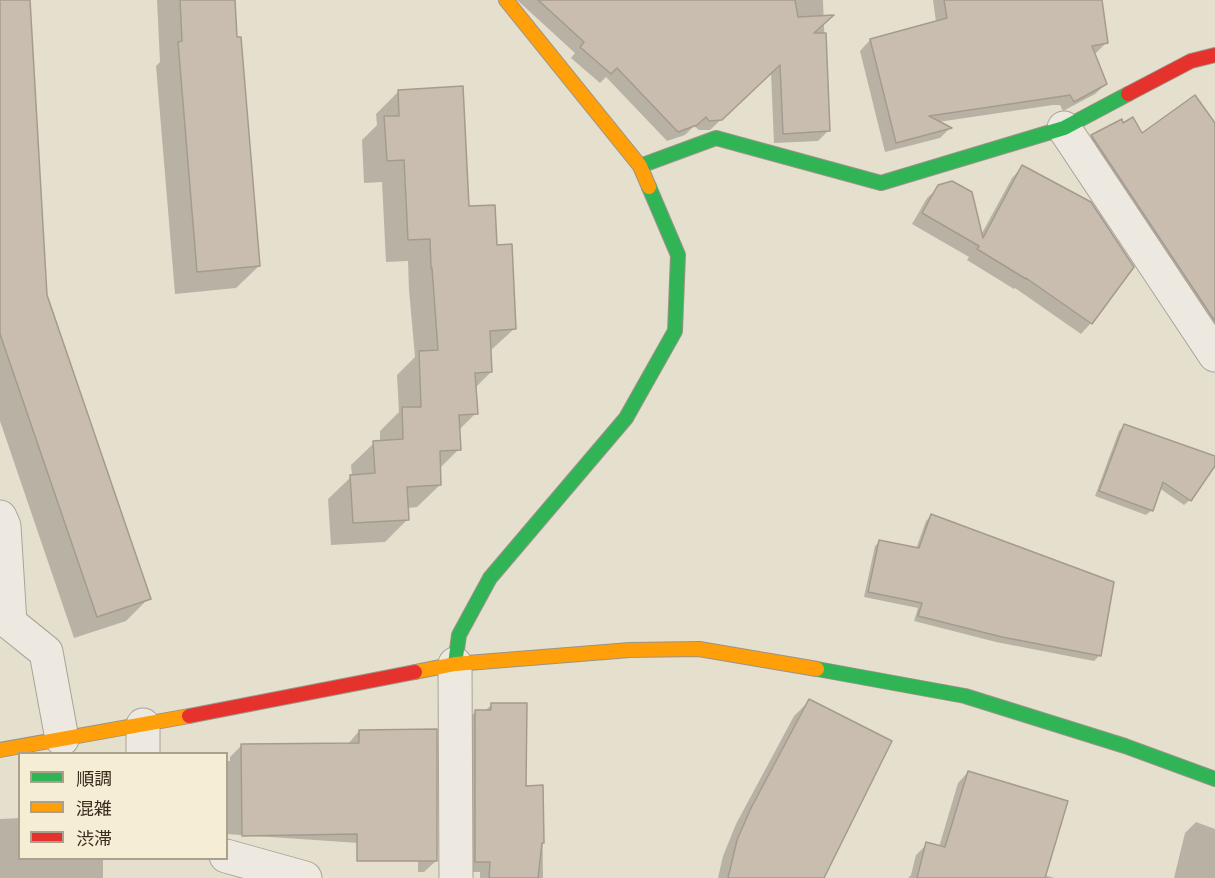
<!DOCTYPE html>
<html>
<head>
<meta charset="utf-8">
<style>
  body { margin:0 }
  #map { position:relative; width:1215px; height:878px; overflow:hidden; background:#e5dfce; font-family:"Crimson Pro","Noto Sans JP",serif }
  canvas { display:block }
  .legend { position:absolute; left:18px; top:752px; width:210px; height:108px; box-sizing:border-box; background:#f6edd5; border:2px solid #aaa08c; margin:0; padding:8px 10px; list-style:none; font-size:18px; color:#392c1f }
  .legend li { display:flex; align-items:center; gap:12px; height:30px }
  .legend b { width:30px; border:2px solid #aaa08c }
</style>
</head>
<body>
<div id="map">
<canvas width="1215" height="878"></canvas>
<ul class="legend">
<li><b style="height:8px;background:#30b455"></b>順調</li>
<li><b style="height:8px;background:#ff9f0a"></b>混雑</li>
<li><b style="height:8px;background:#e5322d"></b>渋滞</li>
</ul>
</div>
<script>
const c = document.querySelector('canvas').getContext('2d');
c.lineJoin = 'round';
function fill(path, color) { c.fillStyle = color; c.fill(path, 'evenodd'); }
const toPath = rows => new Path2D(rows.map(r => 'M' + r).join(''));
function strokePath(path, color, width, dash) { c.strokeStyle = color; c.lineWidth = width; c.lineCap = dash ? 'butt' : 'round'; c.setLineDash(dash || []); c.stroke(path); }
fill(toPath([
  [0,0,30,0,45,295,149,598,126,621,74,638,0,421],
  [157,0,233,0,259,266,236,288,175,294,156,66,160,62],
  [517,0,823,0,828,131,818,141,774,143,771,73,710,130,699,130,694,126,685,135,667,141,606,77,600,83,571,58,575,53],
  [933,0,1100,0,1106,43,1096,53,1093,53,1106,84,1095,94,1063,111,1060,105,1053,105,938,122,950,128,940,138,885,152,860,51,870,40,936,22],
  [399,91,468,208,495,246,514,329,490,351,491,372,475,388,476,413,458,431,459,449,439,469,440,485,417,507,407,508,408,519,385,542,331,545,328,499,352,476,351,465,374,443,380,442,380,431,399,412,397,375,415,357,409,290,408,261,386,262,382,182,364,183,362,140,377,125,376,114],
  [1123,125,1141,135,1215,125,1215,347,1081,147,1092,136],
  [1022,167,1132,267,1091,323,1081,334,1015,288,1014,289,967,260,969,257,912,224,927,198,939,187,981,235,1012,178],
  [1124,426,1215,457,1215,463,1190,500,1184,505,1159,488,1152,510,1146,515,1095,496,1119,431],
  [931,516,1099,656,1094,661,996,642,914,621,918,608,864,597,875,546,880,541,916,549,926,521],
  [809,701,824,878,718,878,723,856,736,824,794,716],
  [492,704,525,787,542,787,543,878,480,878,480,872,465,872,465,723,475,712,484,712],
  [359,731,436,861,424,872,418,872,418,847,226,834,226,761,230,761,230,757,242,745,348,744],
  [968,772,1044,875,1055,878,908,878,911,875,916,855,927,844,939,847,958,783],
  [20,818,20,858,103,858,103,878,0,878,0,819],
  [1196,822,1215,829,1215,878,1174,878,1185,833]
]), '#0003');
const building = toPath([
  [0,0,30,0,47,295,151,599,97,617,0,334,0,0],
  [180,0,235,0,237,37,241,37,260,266,197,272,178,42,182,41,180,0],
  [538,0,795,0,798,17,834,15,814,33,826,33,830,131,783,134,780,65,722,120,709,121,706,117,697,125,678,132,617,68,611,74,580,47,584,42,538,0],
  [944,0,1102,0,1108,43,1092,46,1107,84,1074,102,1070,95,1064,96,929,116,952,128,896,143,870,39,947,18,944,0],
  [463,86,469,206,495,205,497,245,512,244,516,329,490,331,492,372,475,373,478,414,459,415,461,450,440,451,441,485,407,487,409,520,353,523,350,475,375,473,373,441,403,439,402,407,421,407,419,351,438,350,432,268,431,268,430,239,408,240,404,160,387,161,384,116,399,116,398,90,463,86],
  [1195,95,1215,123,1215,321,1091,135,1122,119,1123,123,1133,117,1142,133,1195,95],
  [1022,165,1091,202,1134,267,1092,324,1026,278,1026,279,977,249,979,246,922,213,938,185,952,181,972,192,983,238,1022,165],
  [1124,424,1215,456,1215,466,1191,501,1163,482,1153,511,1099,491,1124,424],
  [931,514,1114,582,1101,656,1002,637,918,616,922,603,868,592,879,540,919,548,931,514],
  [809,699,892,741,824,878,728,878,737,840,751,808,809,699],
  [491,703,527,703,526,786,543,785,544,843,542,843,538,878,489,878,490,862,475,862,475,710,491,710,491,703],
  [437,729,437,861,357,861,357,834,242,836,241,744,359,743,359,730,437,729],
  [968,771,1068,801,1045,878,917,878,926,842,945,847,968,771]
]);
fill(building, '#c9bdaf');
strokePath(building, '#a59b8d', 1.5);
const street = toPath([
  [1064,128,1215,355],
  [0,517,4,526,10,623,46,652,62,739],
  [455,664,456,878],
  [143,725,143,754],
  [226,856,305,878]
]);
const fast = toPath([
  [640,166,716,138,881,183,1064,128,1128,94],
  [455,664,459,635,490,578,626,418,675,331,678,255,649,187],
  [817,669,965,696,1125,746,1215,779]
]);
const slow = toPath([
  [506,0,640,166,649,187],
  [415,672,455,664,630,650,699,649,817,669],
  [0,750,189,716]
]);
const jam = toPath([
  [1128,94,1191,61,1215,55],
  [189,716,415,672]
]);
strokePath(street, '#aaa497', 35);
strokePath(fast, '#9a9387', 16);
strokePath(slow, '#9a9387', 16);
strokePath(jam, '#9a9387', 16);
strokePath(street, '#ede9e0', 33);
strokePath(fast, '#30b455', 14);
strokePath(slow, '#ff9f0a', 14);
strokePath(jam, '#e5322d', 14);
</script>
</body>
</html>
